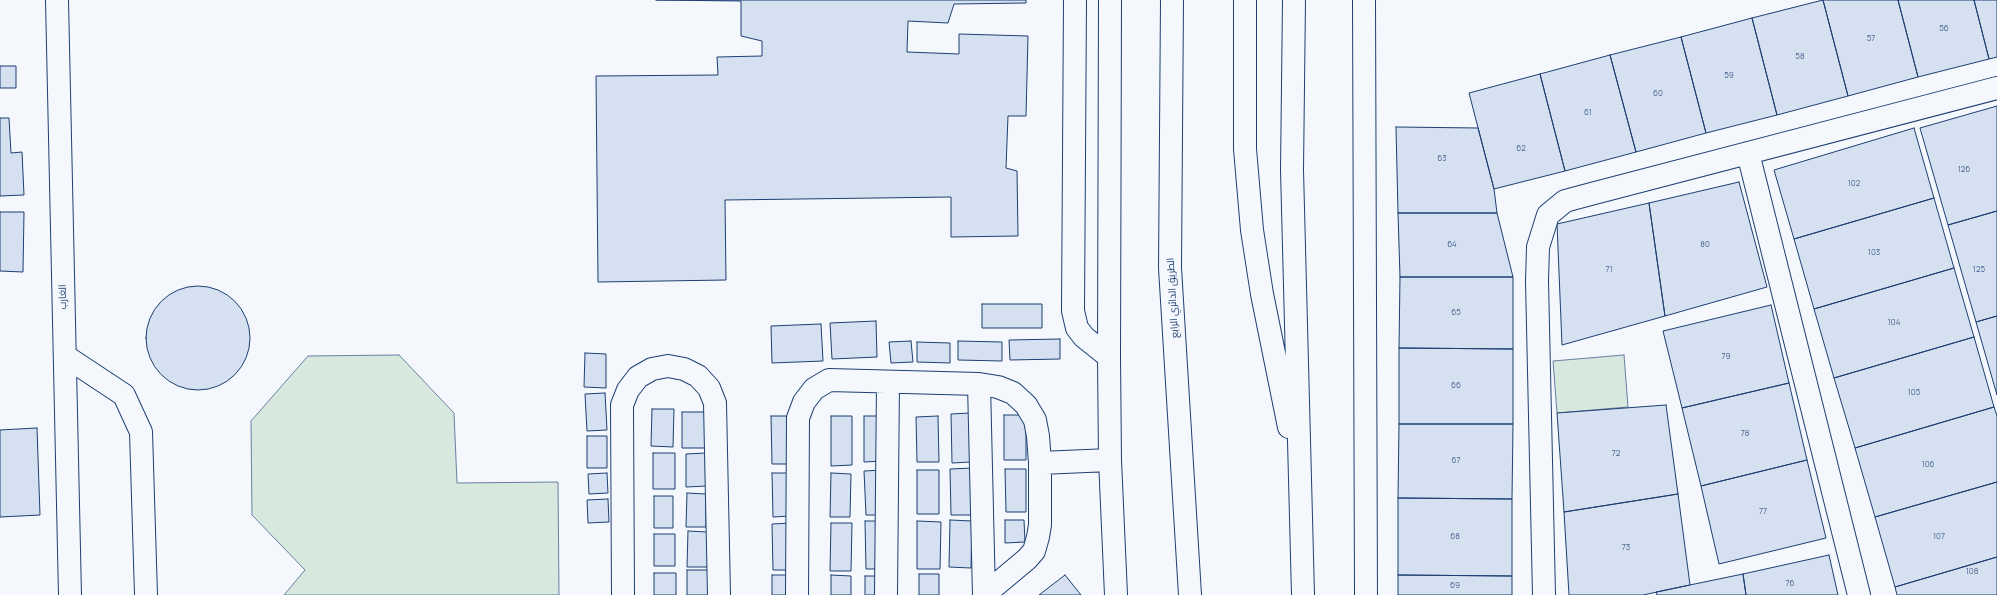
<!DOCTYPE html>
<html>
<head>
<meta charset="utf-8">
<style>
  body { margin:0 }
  canvas { display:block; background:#f4f7fb }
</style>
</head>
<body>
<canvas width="1997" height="595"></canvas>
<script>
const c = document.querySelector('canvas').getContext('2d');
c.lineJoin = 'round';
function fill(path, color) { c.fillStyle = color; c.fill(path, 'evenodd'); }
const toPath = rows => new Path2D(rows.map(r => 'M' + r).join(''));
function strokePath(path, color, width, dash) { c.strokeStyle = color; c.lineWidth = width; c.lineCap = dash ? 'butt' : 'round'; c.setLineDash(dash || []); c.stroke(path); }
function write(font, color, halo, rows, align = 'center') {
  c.font = font + ' Manrope,Cairo,sans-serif'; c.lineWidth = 3; c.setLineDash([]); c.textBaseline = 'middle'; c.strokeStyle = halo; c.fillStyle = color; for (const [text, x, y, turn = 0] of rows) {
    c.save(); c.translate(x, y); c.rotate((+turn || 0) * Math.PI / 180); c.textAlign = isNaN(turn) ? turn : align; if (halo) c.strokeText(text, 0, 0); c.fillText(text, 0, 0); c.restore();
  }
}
const green = toPath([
  [399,355,454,413,457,483,558,482,559,595,284,595,305,570,252,515,251,421,308,356,399,355],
  [1624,355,1628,407,1557,413,1553,361,1624,355]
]);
fill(green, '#d7e8df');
strokePath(green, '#687fa3', 1);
const building = toPath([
  [656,0,1026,0,1026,3,954,4,948,23,908,21,907,52,959,54,959,34,1028,36,1026,116,1008,116,1006,168,1017,171,1018,236,951,237,951,197,725,200,726,280,598,282,596,76,718,75,717,57,762,56,762,41,741,36,741,1,656,0],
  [1823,0,1898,0,1918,77,1848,96,1823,0],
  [1823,0,1848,96,1777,115,1752,18,1823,0],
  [1898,0,1974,0,1989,59,1918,77,1898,0],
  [1974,0,1997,0,1997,57,1989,59,1974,0],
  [1752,18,1777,115,1706,133,1681,37,1752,18],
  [1681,37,1706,133,1636,152,1610,55,1681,37],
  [1610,55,1636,152,1565,171,1540,74,1610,55],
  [0,66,16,66,16,88,0,88,0,66],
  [1540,74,1565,171,1494,189,1469,93,1540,74],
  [1997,106,1997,211,1948,225,1920,128,1997,106],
  [0,118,9,118,11,153,22,152,24,195,0,196,0,118],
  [1396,127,1478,128,1494,189,1497,213,1398,213,1396,127],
  [1914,128,1934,198,1794,239,1774,170,1914,128],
  [1739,182,1767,287,1665,316,1649,203,1739,182],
  [1934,198,1954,268,1814,309,1794,239,1934,198],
  [1649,203,1665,316,1562,345,1557,224,1649,203],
  [1997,211,1997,316,1976,322,1948,225,1997,211],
  [0,212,24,212,23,272,0,271,0,212],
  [1398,213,1497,213,1513,277,1400,277,1398,213],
  [1954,268,1974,337,1834,378,1814,309,1954,268],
  [1400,277,1513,277,1513,349,1399,348,1400,277],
  '146 338a52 52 0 1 1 104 0a52 52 0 1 1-104 0Z',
  [982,304,1042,304,1042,328,982,328,982,304],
  [1771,305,1789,383,1682,408,1663,331,1771,305],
  [1997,316,1997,395,1976,322,1997,316],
  [876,321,877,357,832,359,830,323,876,321],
  [821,324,823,361,772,363,771,326,821,324],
  [1974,337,1994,407,1855,448,1834,378,1974,337],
  [1060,339,1060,359,1010,360,1009,340,1060,339],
  [911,341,913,362,891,363,889,342,911,341],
  [958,341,1002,342,1002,361,958,360,958,341],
  [917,342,950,343,950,363,917,362,917,342],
  [1399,348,1513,349,1513,424,1399,424,1399,348],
  [585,353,606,354,606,388,584,387,585,353],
  [1789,383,1807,460,1701,486,1682,408,1789,383],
  [605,393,607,430,587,431,585,394,605,393],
  [1666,405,1678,494,1564,512,1557,413,1666,405],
  [1994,407,1997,416,1997,482,1875,517,1855,448,1994,407],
  [652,409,674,409,673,447,651,446,652,409],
  [682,412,706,412,706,448,682,448,682,412],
  [970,413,971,462,952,463,951,414,970,413],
  [1004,415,1026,415,1026,460,1004,460,1004,415],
  [771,416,792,416,793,464,772,464,771,416],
  [831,416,852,416,852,465,831,466,831,416],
  [864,416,882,416,883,461,864,462,864,416],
  [938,416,939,462,917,462,916,417,938,416],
  [1399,424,1513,424,1512,499,1398,498,1399,424],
  [37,428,40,515,0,517,0,430,37,428],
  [587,436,607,436,607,468,587,468,587,436],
  [653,453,675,453,675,489,653,489,653,453],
  [706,453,707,486,686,487,686,454,706,453],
  [1807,460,1826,538,1719,564,1701,486,1807,460],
  [973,468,973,515,951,515,950,469,973,468],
  [1005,469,1026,469,1026,512,1006,512,1005,469],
  [883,470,885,515,866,515,864,471,883,470],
  [917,470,939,470,939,514,917,514,917,470],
  [607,473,608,493,589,494,588,474,607,473],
  [772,473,791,473,791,516,773,517,772,473],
  [831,473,851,474,850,517,830,517,831,473],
  [1997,482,1997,557,1895,587,1875,517,1997,482],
  [687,493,706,494,706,527,686,527,687,493],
  [1678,494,1690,585,1643,595,1569,595,1564,512,1678,494],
  [654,496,673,496,673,528,654,528,654,496],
  [1398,498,1512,499,1512,576,1398,575,1398,498],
  [608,499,609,522,588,523,587,500,608,499],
  [950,520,972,521,971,568,949,567,950,520],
  [1005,520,1024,520,1025,542,1005,543,1005,520],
  [865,521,884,521,884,569,866,569,865,521],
  [917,521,941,522,940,569,917,569,917,521],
  [792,523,792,570,773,570,772,524,792,523],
  [831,523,852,523,851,571,830,571,831,523],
  [688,531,708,532,708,567,687,567,688,531],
  [654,534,675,534,675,566,654,566,654,534],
  [1829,555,1838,595,1746,595,1743,574,1829,555],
  [1997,557,1997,595,1897,595,1895,587,1997,557],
  [687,570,708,570,708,595,687,595,687,570],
  [654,573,676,573,676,595,654,595,654,573],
  [919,574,939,574,939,595,919,595,919,574],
  [1743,574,1746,595,1657,595,1656,592,1743,574],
  [772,575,793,575,793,595,772,595,772,575],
  [831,575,851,576,851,595,831,595,831,575],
  [1065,575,1081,595,1039,595,1065,575],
  [1398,575,1512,576,1512,595,1398,595,1398,575],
  [865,576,886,576,885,595,865,595,865,576]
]);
fill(building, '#d5e0f0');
strokePath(building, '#1d3f73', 1);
const minor = toPath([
  [57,0,70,595],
  [1075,0,1073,311,1077,328,1084,337,1109,357],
  [1110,0,1109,357,1110,460,1116,595],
  [1364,0,1366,595],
  [1748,153,1859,595],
  [65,356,124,395,141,432,146,595],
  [979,384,984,595],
  [1040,463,1110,460],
  [623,595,622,405,628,390,638,377,652,369,668,366,684,369,698,376,709,388,715,403,719,595],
  [797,595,798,418,804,402,814,389,829,380,979,384,998,387,1013,393,1026,405,1035,420,1038,436,1040,463,1040,525,1038,537,1034,551,1027,559,984,595],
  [886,595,888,382],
  [1544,595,1537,281,1538,247,1548,215,1565,201,1591,194,1997,88]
]);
const major = toPath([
  [1172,0,1170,268,1190,595],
  [1245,0,1245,149,1252,230,1262,294,1289,427],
  [1294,0,1292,170,1303,595]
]);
strokePath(minor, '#1d3f73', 24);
strokePath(major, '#1d3f73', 24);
strokePath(minor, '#f4f7fb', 22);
strokePath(major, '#f4f7fb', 22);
write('8px', '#4b6792', null, [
  ["56",1944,29],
  ["57",1871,39],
  ["58",1800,57],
  ["59",1729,76],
  ["60",1658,94],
  ["61",1588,113],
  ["62",1521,149],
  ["63",1442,159],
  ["126",1964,170],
  ["102",1854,184],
  ["64",1452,245],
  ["80",1705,245],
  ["103",1874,253],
  ["71",1609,270],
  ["125",1979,270],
  ["65",1456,313],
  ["104",1894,323],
  ["79",1726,357],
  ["66",1456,386],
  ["105",1914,393],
  ["78",1745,434],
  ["72",1616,454],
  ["67",1456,461],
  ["106",1928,465],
  ["77",1763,512],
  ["68",1455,537],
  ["107",1939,537],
  ["73",1626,548],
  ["108",1972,572],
  ["76",1790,584],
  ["69",1455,586]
]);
write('10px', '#1d3f73', '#f4f7fb', [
  ["الغارب",63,297,-91],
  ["الطريق الدائري الرابع",1173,298,-93]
]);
</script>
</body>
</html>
